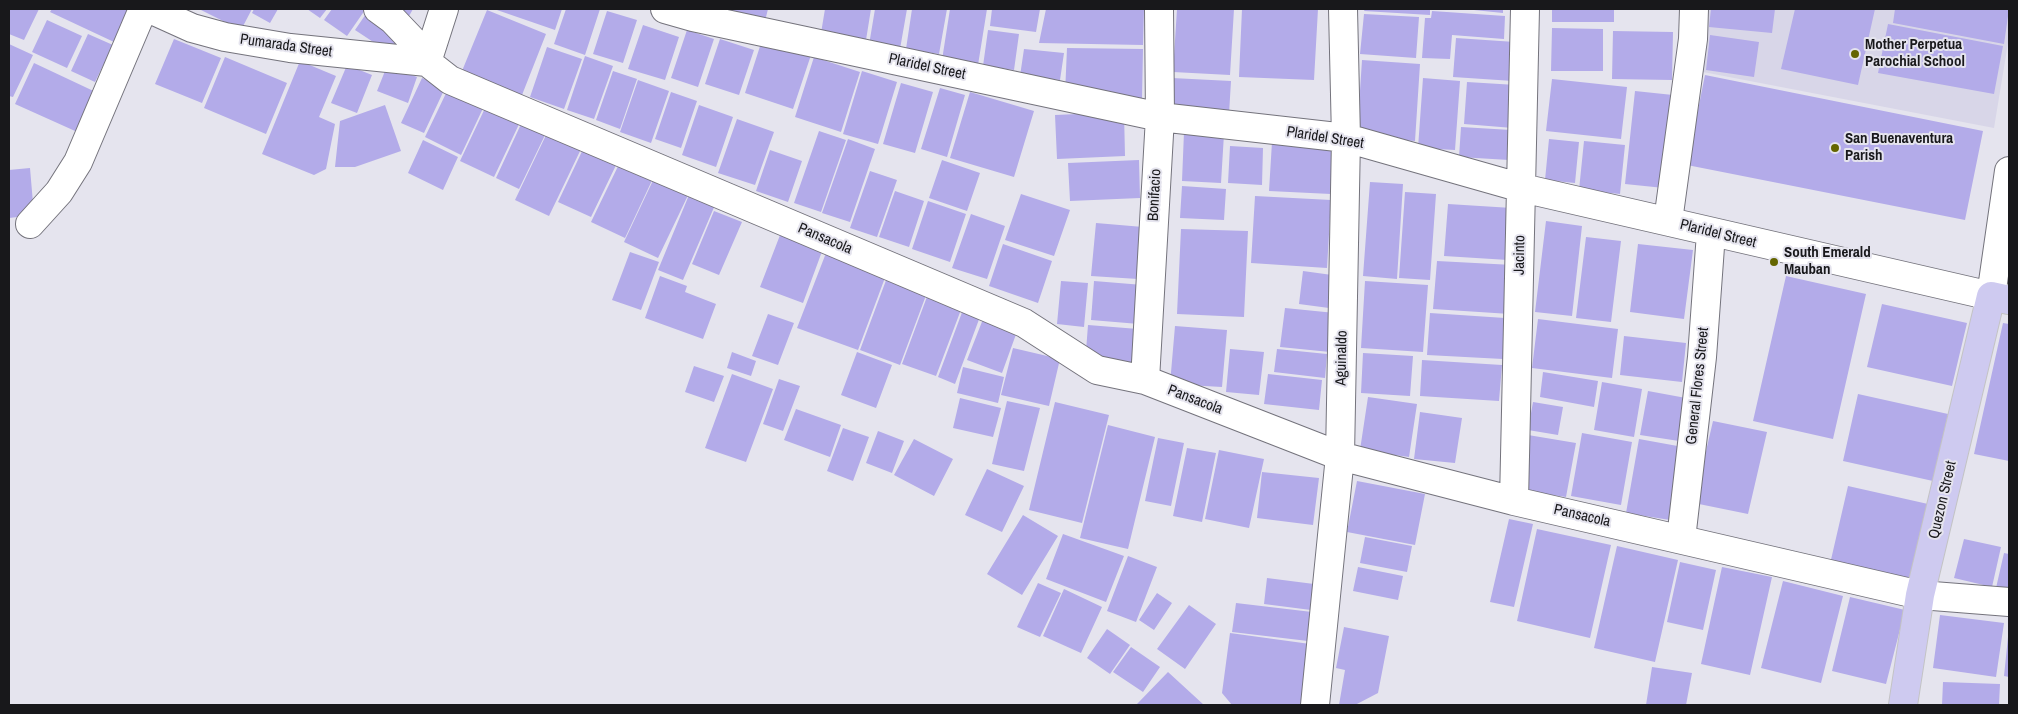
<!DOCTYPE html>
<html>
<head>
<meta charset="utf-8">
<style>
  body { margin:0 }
  #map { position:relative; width:2018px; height:714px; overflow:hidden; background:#e5e4ee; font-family:"Archivo Narrow",sans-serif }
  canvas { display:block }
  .frame { position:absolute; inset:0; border:10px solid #18181b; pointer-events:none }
</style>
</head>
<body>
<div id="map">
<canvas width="2018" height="714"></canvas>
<div class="frame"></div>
</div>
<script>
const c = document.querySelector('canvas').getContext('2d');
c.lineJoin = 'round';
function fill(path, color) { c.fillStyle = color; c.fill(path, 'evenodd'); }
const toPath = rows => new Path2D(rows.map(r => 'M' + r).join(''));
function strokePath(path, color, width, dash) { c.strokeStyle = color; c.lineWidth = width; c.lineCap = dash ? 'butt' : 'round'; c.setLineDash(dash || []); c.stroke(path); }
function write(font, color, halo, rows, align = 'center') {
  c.font = font + ' "Archivo Narrow",sans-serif'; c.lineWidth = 4; c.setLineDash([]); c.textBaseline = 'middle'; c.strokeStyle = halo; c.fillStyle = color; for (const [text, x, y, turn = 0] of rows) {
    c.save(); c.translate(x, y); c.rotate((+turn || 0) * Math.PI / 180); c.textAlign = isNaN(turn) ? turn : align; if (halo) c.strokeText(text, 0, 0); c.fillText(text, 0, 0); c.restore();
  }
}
fill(toPath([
  [1709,9,2009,9,2009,37,1994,128,1703,72]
]), '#d8d6e8');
fill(toPath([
  [9,9,39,9,24,40,9,34],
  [52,9,129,9,114,42,50,12],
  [199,9,252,9,241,30],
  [254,9,278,9,270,23,252,13],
  [307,9,327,9,320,18],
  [332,9,364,9,365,10,347,36,324,20],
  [392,9,413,9,409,16],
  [494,9,562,9,555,30],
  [566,9,600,9,585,55,554,44],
  [730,9,768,9,765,21,729,12],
  [825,9,871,9,866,40,821,33],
  [875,9,907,9,900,49,869,45],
  [912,9,947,9,939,54,906,49],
  [950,9,987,9,978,65,942,60],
  [992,9,1040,9,1036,32,990,26],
  [1046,9,1144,9,1143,45,1039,43],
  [1177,9,1234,9,1230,75,1173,72],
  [1242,9,1318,9,1314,80,1239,77],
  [1365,9,1430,9,1430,15,1364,11],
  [1464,9,1503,9,1503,13],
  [1552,9,1614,9,1614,22,1552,22],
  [1711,9,1775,9,1772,33,1709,27],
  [1795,9,1875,9,1858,85,1781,69],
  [1895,9,2009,9,2004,44,1893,23],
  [487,10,546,34,522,95,462,71],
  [368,11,403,35,390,53,355,30],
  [607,11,637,20,623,63,593,54],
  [1432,11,1505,16,1504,39,1452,35,1450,59,1422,58,1425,18,1431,18],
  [1364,14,1419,17,1416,58,1360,54],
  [47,20,82,36,67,68,32,52],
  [1888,24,2003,46,1994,94,1878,73],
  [643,25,679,37,665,80,628,69],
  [1552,28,1603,29,1603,71,1551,71],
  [687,30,714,39,698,87,671,78],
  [988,30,1019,34,1014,70,983,66],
  [1613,31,1673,32,1672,80,1612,79],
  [88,34,113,45,95,82,71,71],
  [1710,35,1759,42,1754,77,1706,70],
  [1456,38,1515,42,1513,81,1453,77],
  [174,39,221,58,202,103,155,84],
  [720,39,754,50,739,95,705,84],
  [762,40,811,55,793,109,745,93],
  [9,44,33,55,13,97,9,96],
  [547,47,582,59,564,109,530,97],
  [1067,48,1143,49,1142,99,1065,94],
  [1024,49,1064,53,1060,80,1020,76],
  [585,56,613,66,594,119,567,110],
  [225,57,287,83,266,134,204,108],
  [814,57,860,72,841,132,795,117],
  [1362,60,1420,64,1415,141,1357,137],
  [300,61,336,76,319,117,335,124,326,169,314,175,262,154],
  [34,63,102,95,84,135,15,104],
  [347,65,372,75,357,113,331,103],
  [387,66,417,77,408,103,377,91],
  [613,71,637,79,620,129,596,120],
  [862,71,897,82,878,144,843,134],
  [1705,75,1983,131,1965,220,1687,165],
  [422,78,445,88,424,133,401,123],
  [1172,78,1231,81,1229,114,1171,111],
  [1423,78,1460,81,1455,150,1418,148],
  [1552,79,1627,87,1621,139,1546,131],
  [638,80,669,91,651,143,620,132],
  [1467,82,1516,85,1513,128,1464,124],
  [901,83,933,92,915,153,883,144],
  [449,87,485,104,461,155,425,137],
  [940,88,965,95,947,157,921,149],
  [1635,91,1673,95,1664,188,1625,184],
  [671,92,697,101,681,148,655,139],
  [970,92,1034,111,1014,177,950,158],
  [487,104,521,120,494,177,460,161],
  [385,105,401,151,355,167,335,167,340,121],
  [699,105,733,117,716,167,682,155],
  [1124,112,1125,156,1057,159,1055,115],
  [737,119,774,132,755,185,718,173],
  [522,122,546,133,519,189,496,178],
  [1461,127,1511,130,1509,160,1459,157],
  [819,131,846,140,821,212,794,203],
  [1184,132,1224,134,1221,183,1182,181],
  [547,133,581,149,549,216,515,200],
  [848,139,875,149,850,222,822,213],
  [1549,139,1579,142,1575,183,1545,180],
  [423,140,458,157,443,190,408,173],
  [1584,141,1625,145,1620,194,1579,190],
  [1272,142,1333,145,1331,194,1269,191],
  [585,145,618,161,591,217,558,202],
  [1230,146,1263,148,1262,185,1228,183],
  [770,150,802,161,788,202,756,191],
  [622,158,655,174,625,238,591,222],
  [942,160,980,173,967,211,929,198],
  [1139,160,1140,198,1070,201,1068,163],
  [30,168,34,215,9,218,9,170],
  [870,171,897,180,877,237,850,228],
  [656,174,691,189,658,258,624,242],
  [1370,182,1403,184,1397,279,1363,276],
  [1182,186,1226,189,1224,220,1180,218],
  [895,191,924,201,909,247,879,237],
  [1405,192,1436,194,1430,280,1399,278],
  [1021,194,1070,210,1054,256,1005,240],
  [689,195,715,205,683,280,658,270],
  [1255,196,1331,200,1327,268,1251,263],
  [928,201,966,214,950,262,912,249],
  [1448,204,1512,208,1508,260,1444,256],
  [714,211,742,222,719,275,692,264],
  [971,214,1005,226,987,279,952,268],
  [1546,221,1582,226,1572,316,1535,312],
  [1096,223,1143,227,1138,279,1091,276],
  [1181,229,1248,231,1244,317,1177,314],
  [782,230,824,246,803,303,760,287],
  [1586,237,1621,241,1611,322,1576,318],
  [1003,244,1052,261,1038,303,989,286],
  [1638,244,1693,250,1684,319,1630,312],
  [630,252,659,262,641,310,612,300],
  [826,253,886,275,858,350,797,328],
  [1437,261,1513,265,1510,314,1433,309],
  [1303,271,1332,275,1329,308,1299,304],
  [888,275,928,290,900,365,860,350],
  [660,276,687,286,685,292,716,304,703,339,645,318],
  [1786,276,1866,294,1833,439,1753,421],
  [1061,281,1088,283,1084,327,1057,324],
  [1094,281,1143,285,1139,324,1091,320],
  [1365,281,1428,285,1423,352,1361,348],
  [928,294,962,307,936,376,902,364],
  [1882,304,1967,323,1952,386,1867,367],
  [964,307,981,314,955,384,938,377],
  [1285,308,1335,313,1330,352,1280,347],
  [1430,313,1505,318,1503,359,1427,355],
  [768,314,794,323,778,365,752,356],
  [985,314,1019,326,1002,373,967,360],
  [1538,319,1618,329,1612,378,1532,368],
  [2003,323,2009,324,2009,461,1974,454],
  [1088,325,1138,329,1134,368,1106,366,1086,351],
  [1175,326,1227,330,1222,387,1170,384],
  [1624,336,1686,343,1682,382,1620,375],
  [1013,348,1060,359,1049,406,1001,395],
  [1230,349,1264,352,1259,395,1226,392],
  [1277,349,1327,354,1325,378,1274,372],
  [732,352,756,361,751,376,727,368],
  [857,352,892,365,876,408,841,395],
  [1363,353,1413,356,1410,396,1361,393],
  [1422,360,1502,365,1499,401,1420,396],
  [694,366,724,376,714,402,685,392],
  [963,367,1004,377,998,403,957,393],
  [1543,372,1598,381,1594,407,1540,397],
  [732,374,773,389,746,462,705,448],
  [1268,374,1322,380,1319,410,1264,404],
  [779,379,800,386,783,431,763,424],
  [1602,382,1642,389,1634,437,1594,430],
  [1648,391,1686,398,1679,441,1640,435],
  [1858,394,1948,414,1933,481,1843,461],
  [1368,397,1417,404,1409,457,1360,450],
  [960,398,1001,408,993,437,953,428],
  [1007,401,1040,408,1024,471,992,464],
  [1055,402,1109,415,1082,523,1029,510],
  [1533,402,1563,407,1558,435,1528,430],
  [796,409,841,425,830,457,784,440],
  [1420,412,1462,418,1455,463,1414,459],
  [1713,421,1767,432,1748,514,1694,503],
  [1108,425,1155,437,1128,549,1080,538],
  [843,428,869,437,853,481,827,471],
  [878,431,904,441,892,473,866,463],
  [1582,433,1632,442,1621,505,1571,496],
  [1528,435,1576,443,1566,497,1518,490],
  [1158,438,1184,443,1171,506,1145,501],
  [914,439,953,459,934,496,894,475],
  [1639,439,1683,447,1670,520,1626,513],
  [1187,448,1216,453,1202,522,1173,516],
  [1219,450,1264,459,1249,528,1205,519],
  [987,469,1024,486,1002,532,965,515],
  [1262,472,1319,478,1313,525,1257,518],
  [1357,481,1425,494,1415,545,1347,532],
  [1848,486,1928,504,1911,581,1830,564],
  [1023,515,1058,536,1022,595,987,574],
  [1509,519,1533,524,1514,607,1490,602],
  [1537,529,1611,545,1590,638,1517,621],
  [1063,534,1124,556,1106,602,1046,579],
  [1365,537,1412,546,1407,572,1360,563],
  [1964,539,2001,547,1992,587,1954,578],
  [1617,546,1678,560,1655,662,1594,648],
  [2004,553,2009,554,2009,591,1996,588],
  [1128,556,1157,567,1136,622,1107,611],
  [1680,562,1716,570,1703,630,1667,622],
  [1358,567,1403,576,1398,600,1353,591],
  [1722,567,1772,577,1750,675,1701,664],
  [1267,578,1314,584,1311,610,1264,604],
  [1783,581,1843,596,1821,683,1761,668],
  [1038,583,1061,593,1040,637,1017,627],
  [1064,589,1102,607,1081,653,1043,636],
  [1157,593,1172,603,1154,630,1139,620],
  [1850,597,1905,610,1886,684,1832,671],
  [1236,603,1312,612,1308,641,1232,632],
  [1189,605,1216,624,1185,669,1157,649],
  [1940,615,2004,623,1996,677,1933,668],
  [1344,627,1389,636,1378,693,1355,705,1339,705,1345,670,1336,668],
  [1107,629,1130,645,1110,674,1087,658],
  [1230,633,1310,644,1301,705,1232,705,1222,693],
  [2008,637,2009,637,2009,677,2004,676],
  [1131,647,1160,667,1143,692,1113,672],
  [1652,667,1692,673,1686,705,1646,705],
  [1168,672,1204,705,1137,704],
  [1943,682,2000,684,1999,705,1942,705]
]), '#b3abe9');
const minor = toPath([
  [150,9,192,28,225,37,290,48,427,62],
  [378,9,393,20,413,41,427,62,450,80,1024,323,1097,370,1145,380,1340,456,1514,501,1920,595,2009,602],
  [665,9,693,17,1160,117,1346,138,1522,188,1991,296,2009,171],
  [427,62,444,9],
  [1668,221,1693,39,1694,9],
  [30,224,59,192,78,162,143,9],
  [1145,380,1160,117,1159,9],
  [1514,501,1525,9],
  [1681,539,1702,357,1711,233],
  [1315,705,1340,456,1346,138,1343,9]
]);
const major = toPath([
  [1903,705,1920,595,1991,296,2009,300]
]);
strokePath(minor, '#74737c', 30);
strokePath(major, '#c3c3c4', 30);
strokePath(minor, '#fff', 28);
strokePath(major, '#cecaf0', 28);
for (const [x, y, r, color] of [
  [1855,54,5,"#646500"],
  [1835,148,5,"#646500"],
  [1774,262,5,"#646500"]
]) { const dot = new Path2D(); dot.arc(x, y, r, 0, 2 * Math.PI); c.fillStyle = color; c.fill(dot); strokePath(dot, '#e5e4ee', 2); }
write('bold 15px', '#18181b', '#e5e4ee', [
  ["Mother Perpetua",1865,45],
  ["Parochial School",1865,62],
  ["San Buenaventura",1845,139],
  ["Parish",1845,156],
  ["South Emerald",1784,253],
  ["Mauban",1784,270]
], 'left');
write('15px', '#18181b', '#e5e4ee', [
  ["Pumarada Street",286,46,8],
  ["Plaridel Street",927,67,12],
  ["Plaridel Street",1325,138,9],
  ["Bonifacio",1155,195,-87],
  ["Plaridel Street",1718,234,14],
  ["Pansacola",825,239,23],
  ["Jacinto",1520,255,-89],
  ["Aguinaldo",1342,358,-89],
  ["General Flores Street",1698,386,-84],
  ["Pansacola",1195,400,21],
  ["Quezon Street",1943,500,-77],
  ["Pansacola",1582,516,13]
]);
</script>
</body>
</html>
